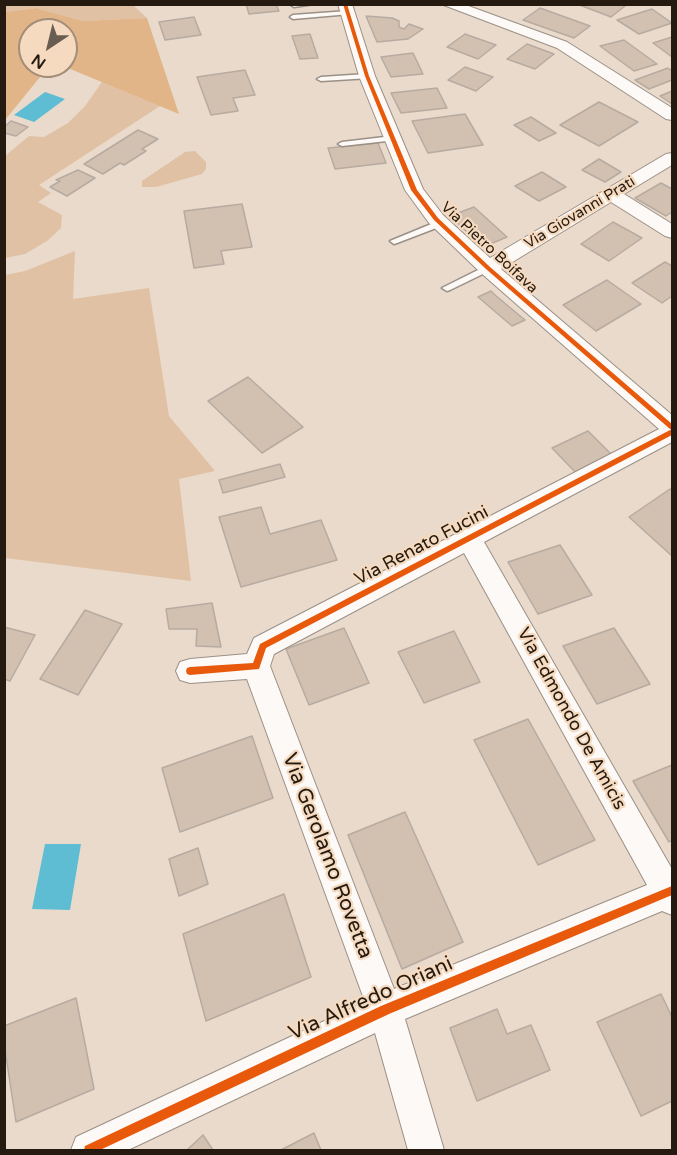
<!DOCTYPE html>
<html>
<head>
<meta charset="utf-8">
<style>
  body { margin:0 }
  #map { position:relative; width:677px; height:1155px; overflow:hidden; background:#e9dacc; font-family:"Varela Round",sans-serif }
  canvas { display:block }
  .frame { position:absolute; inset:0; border:6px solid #241a10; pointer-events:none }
  .north { position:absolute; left:18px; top:18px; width:60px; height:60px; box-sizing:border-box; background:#f6dabf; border:2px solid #a28d79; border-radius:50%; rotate:215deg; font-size:16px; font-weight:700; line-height:24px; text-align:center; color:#241a10 }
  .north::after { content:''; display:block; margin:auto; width:21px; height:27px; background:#695d52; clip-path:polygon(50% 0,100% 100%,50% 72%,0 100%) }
</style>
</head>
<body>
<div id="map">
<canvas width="677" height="1155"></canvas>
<div class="frame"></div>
<div class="north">N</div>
</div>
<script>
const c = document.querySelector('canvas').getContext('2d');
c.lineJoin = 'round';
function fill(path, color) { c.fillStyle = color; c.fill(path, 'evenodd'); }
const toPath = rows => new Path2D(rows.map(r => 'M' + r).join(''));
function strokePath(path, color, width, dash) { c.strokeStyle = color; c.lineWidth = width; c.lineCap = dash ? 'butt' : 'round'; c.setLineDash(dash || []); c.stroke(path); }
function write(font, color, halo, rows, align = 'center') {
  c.font = font + ' "Varela Round",sans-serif'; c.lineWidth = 4.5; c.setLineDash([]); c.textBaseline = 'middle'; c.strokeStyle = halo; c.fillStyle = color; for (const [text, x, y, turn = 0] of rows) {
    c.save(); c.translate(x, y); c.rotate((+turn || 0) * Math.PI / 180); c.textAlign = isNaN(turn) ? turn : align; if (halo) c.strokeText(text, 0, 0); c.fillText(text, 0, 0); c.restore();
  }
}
fill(toPath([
  [4,5,133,5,147,18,83,21,36,8,5,12],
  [102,82,160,106,39,185,51,193,38,202,62,215,61,228,47,241,25,254,5,258,5,156,29,136,44,137,68,123,85,106],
  [195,151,206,162,206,169,202,174,156,187,142,187,142,181,185,152],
  [75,251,73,299,149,288,169,416,215,471,179,479,191,581,5,558,5,275,25,271]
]), '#e0c1a3');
fill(toPath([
  [36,8,83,21,147,18,179,114,63,66,66,66,66,30,30,30,30,66,49,66,5,120,5,12]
]), '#e1b587');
fill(toPath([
  [45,92,65,99,34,122,14,115],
  [45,844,81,844,70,910,32,909]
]), '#5ebdd2');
const building = toPath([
  [246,4,276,4,279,11,249,14,246,4],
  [577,4,622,4,625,6,611,17,577,4],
  [540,8,590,26,574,38,523,20,540,8],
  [652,9,672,23,639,34,617,20,652,9],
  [366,16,392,18,399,21,399,27,404,29,409,24,423,29,408,39,377,42,366,16],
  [194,17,201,35,165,40,159,22,194,17],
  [310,34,318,58,300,59,292,36,310,34],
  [465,34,496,45,478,59,447,47,465,34],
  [672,37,672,57,653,43,672,37],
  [624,40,657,64,634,71,600,46,624,40],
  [527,44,554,54,535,69,507,59,527,44],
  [413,53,423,74,391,77,381,57,413,53],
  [465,67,493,77,476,91,448,80,465,67],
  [668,68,672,71,672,80,649,89,635,80,668,68],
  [245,70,255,95,233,98,238,111,211,115,197,77,245,70],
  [437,88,447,108,401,113,391,93,437,88],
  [672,91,672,104,660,96,672,91],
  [599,102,638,122,599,146,560,125,599,102],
  [465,114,483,145,428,153,412,121,465,114],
  [531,117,556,133,539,141,514,125,531,117],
  [11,121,28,127,16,136,4,133,4,127,11,121],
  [138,130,158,139,142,149,146,151,124,165,120,163,103,174,84,164,138,130],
  [378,143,386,163,335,169,328,148,378,143],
  [599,159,621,172,605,182,582,170,599,159],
  [78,170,95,178,67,196,50,187,60,181,56,180,78,170],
  [542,172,566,187,539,201,515,186,542,172],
  [661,183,672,189,672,212,666,216,635,198,661,183],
  [242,204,252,247,221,251,224,264,194,268,184,211,242,204],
  [474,207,507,237,483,247,450,216,474,207],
  [613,222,642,238,609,261,581,244,613,222],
  [665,262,672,266,672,296,662,303,632,283,665,262],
  [607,280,641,304,596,331,563,305,607,280],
  [491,291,495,295,525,320,512,326,478,297,491,291],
  [248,377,303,427,262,453,208,401,248,377],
  [588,431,614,457,578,475,552,448,588,431],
  [280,464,285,477,223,493,219,480,280,464],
  [670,489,672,491,672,556,629,517,670,489],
  [261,507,270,534,321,520,337,560,241,587,219,517,261,507],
  [560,545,592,595,538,614,508,562,560,545],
  [212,603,221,647,196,646,197,629,169,629,166,609,212,603],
  [85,610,122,624,78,695,40,679,85,610],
  [4,627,35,635,10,681,4,679,4,627],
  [344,628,369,683,309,705,286,649,344,628],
  [614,628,650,684,597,704,563,646,614,628],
  [454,631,480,682,424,703,398,652,454,631],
  [528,719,595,840,538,865,474,740,528,719],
  [252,736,273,798,180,832,162,768,252,736],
  [672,765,672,840,669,842,633,781,672,765],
  [405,812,463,942,402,969,348,835,405,812],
  [198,848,208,884,179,896,169,859,198,848],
  [284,894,311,977,206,1021,183,934,284,894],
  [661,994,672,1017,672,1101,641,1116,597,1022,661,994],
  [76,998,94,1089,16,1122,4,1043,4,1026,76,998],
  [497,1009,507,1034,531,1025,550,1070,477,1101,450,1028,497,1009],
  [314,1133,321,1150,281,1150,314,1133],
  [203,1135,213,1150,187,1150,203,1135]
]);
fill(building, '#d2c0b0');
strokePath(building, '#b7aba1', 1.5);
const lane = toPath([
  [314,4,294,7,291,5,291,4,314,4],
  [348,11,350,12,350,14,293,19,290,17,293,15,348,11],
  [367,74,371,76,370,78,321,81,317,79,321,77,367,74],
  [393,136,396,136,396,140,342,146,338,144,342,142,393,136],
  [441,220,445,223,444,225,397,243,394,244,390,241,441,220],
  [488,265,491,266,491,270,450,290,447,291,442,288,488,265]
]);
const street = toPath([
  [338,4,352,4,375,76,423,189,443,215,490,258,666,154,672,153,672,165,624,194,672,224,672,238,665,236,611,202,501,269,672,415,672,442,484,542,672,869,672,915,662,911,405,1019,444,1150,408,1150,375,1033,128,1150,71,1150,76,1137,365,1002,247,679,190,683,180,680,176,671,180,662,190,659,247,654,254,638,659,429,481,273,429,223,405,190,359,76,338,4],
  [464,553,647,885,394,989,270,666,274,654,464,553],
  [441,4,463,4,567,42,672,108,672,120,666,119,557,48,441,4]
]);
strokePath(lane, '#9b9085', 3);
strokePath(street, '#9b9085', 2);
fill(lane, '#fcf9f7');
fill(street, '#fcf9f7');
fill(toPath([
  [343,4,347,4,369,76,417,190,438,218,490,267,672,424,672,435,266,648,259,669,190,675,187,674,186,671,187,668,190,667,253,663,260,644,672,429,670,429,486,269,434,220,411,190,365,76,343,4],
  [672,886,672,895,389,1014,100,1150,84,1150,85,1146,381,1006,672,886]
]), '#e8590c');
write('15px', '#241a10', '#f6dabf', [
  ["Via Giovanni Prati",580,213,-31],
  ["Via Pietro Boifava",489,248,43]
]);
write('18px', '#241a10', '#f6dabf', [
  ["Via Renato Fucini",422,546,-28],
  ["Via Edmondo De Amicis",571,719,61]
]);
write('21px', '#241a10', '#f6dabf', [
  ["Via Gerolamo Rovetta",327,856,69],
  ["Via Alfredo Oriani",371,999,-24]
]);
</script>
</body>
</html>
